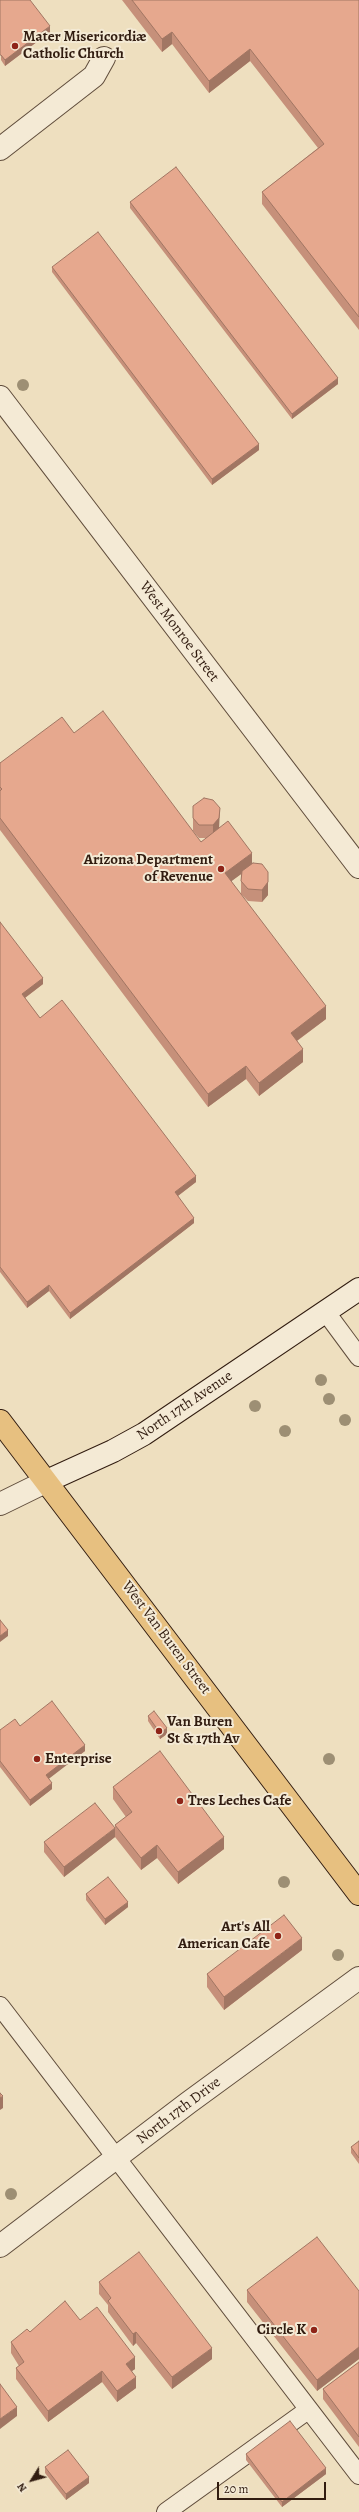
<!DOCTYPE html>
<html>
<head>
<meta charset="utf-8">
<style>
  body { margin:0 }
  #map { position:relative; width:359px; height:2512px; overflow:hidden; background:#eedfbf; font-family:Alegreya,serif }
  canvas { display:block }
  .north { position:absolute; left:12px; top:2460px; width:40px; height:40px; -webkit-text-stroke:3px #f4ead5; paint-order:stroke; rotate:233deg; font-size:11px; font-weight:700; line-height:16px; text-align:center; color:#311c10 }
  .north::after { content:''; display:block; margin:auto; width:14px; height:18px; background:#311c10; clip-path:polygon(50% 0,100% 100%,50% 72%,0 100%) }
  .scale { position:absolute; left:217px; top:2482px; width:109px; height:18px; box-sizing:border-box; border:2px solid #311c10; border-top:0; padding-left:5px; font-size:12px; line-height:14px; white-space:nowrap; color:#311c10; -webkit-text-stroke:3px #f4ead5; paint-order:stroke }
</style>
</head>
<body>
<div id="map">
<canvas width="359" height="2512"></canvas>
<div class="north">N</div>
<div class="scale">20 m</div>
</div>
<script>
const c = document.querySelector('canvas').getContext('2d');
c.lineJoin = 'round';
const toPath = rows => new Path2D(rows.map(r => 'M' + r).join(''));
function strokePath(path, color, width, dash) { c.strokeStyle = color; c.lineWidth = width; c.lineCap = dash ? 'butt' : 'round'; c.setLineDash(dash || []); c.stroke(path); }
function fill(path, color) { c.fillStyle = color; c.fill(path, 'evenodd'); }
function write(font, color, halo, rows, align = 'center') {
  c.font = font + ' Alegreya,serif'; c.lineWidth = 4; c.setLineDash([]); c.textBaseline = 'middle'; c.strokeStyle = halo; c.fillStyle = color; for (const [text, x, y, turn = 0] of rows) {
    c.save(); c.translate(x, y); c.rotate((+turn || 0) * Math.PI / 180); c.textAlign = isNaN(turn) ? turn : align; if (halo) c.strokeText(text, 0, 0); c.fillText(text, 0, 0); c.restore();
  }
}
const lane = toPath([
  [325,1311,359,1357],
  [0,2006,359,2475],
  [166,2512,308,2410]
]);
const street = toPath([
  [0,149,94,76,104,58],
  [0,397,359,867],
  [0,1504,47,1481],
  [0,2246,188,2103,359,1978]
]);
const secondary = toPath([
  [47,1481,113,1451,144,1434,359,1289]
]);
const primary = toPath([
  [0,1421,359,1894]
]);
strokePath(lane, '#604d3c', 20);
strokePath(street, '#604d3c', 24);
strokePath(secondary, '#311c10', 24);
strokePath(primary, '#311c10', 24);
strokePath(lane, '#f4ead5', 18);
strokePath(street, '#f4ead5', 22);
strokePath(secondary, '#f4ead5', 22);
strokePath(primary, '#e7c080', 22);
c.fillStyle = '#9d8f74';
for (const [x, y] of [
  [23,385],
  [321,1380],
  [329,1399],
  [255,1406],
  [345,1420],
  [285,1431],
  [329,1759],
  [284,1882],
  [338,1955],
  [11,2194]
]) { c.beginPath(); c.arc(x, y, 6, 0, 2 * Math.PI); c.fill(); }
fill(toPath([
  [0,0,50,32,5,66,1,60],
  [122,0,359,0,359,330,262,204,262,192,318,148,250,61,209,93,172,44,162,52],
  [130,202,338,384,292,419,130,208],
  [52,267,259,450,212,485,52,272],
  [74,733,201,842,206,838,199,838,193,831,193,806,220,828,252,863,268,895,262,902,248,901,241,894,241,874,231,881,326,1019,297,1041,303,1062,259,1096,246,1079,208,1107,0,830,0,763],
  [0,922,43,984,25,998,40,1018,196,1182,178,1196,194,1223,70,1319,49,1291,27,1308,0,1272],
  [148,1716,167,1734,160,1739,148,1721],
  [20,1726,85,1751,48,1778,52,1789,30,1806,0,1767,0,1730],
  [113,1787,224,1849,178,1884,157,1858,141,1870,115,1837,115,1825,126,1817,113,1799],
  [115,1837,64,1877,44,1852,44,1842],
  [86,1894,128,1907,105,1925,86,1900],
  [302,1950,224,2010,207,1987,207,1974],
  [359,2141,359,2164,351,2153,351,2147],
  [99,2282,212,2359,172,2389,136,2343,133,2346,108,2312,108,2305,99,2294],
  [247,2290,359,2291,359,2359,317,2391,247,2302],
  [80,2320,135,2369,132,2371,136,2388,117,2402,102,2382,48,2422,16,2379,16,2368,19,2366,11,2353,11,2342,30,2332],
  [359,2362,359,2447,323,2399,323,2389],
  [246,2454,326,2474,282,2507,246,2460],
  [45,2467,89,2483,66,2500,45,2473]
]), '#c6907a');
fill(toPath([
  [50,26,50,32,5,66,5,60],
  [172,32,172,44,162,52,162,39],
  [250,49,250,61,209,93,209,81],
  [338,378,338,384,292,419,292,414],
  [259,444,259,450,212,485,212,479],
  [220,808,219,830,213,838,213,825],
  [252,853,252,866,225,886,225,873],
  [268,872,268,895,262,902,262,890],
  [43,978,43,984,22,1000,22,994],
  [326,1006,326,1019,291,1045,291,1033],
  [303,1049,303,1062,259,1096,259,1083],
  [246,1066,246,1079,208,1107,208,1094],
  [196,1176,196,1182,175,1198,175,1192],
  [194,1218,194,1223,70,1319,70,1313],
  [49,1285,49,1291,27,1308,27,1302],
  [8,1630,8,1636,0,1642,0,1636],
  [167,1728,167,1734,160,1739,160,1733],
  [85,1745,85,1751,46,1781,46,1775],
  [52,1783,52,1789,30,1806,30,1800],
  [115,1828,115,1837,64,1877,64,1867],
  [224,1837,224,1849,178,1884,178,1872],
  [157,1845,157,1858,141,1870,141,1858],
  [128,1902,128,1907,105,1925,105,1919],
  [302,1938,302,1950,224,2010,224,1997],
  [3,2096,3,2108,0,2110,0,2098],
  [136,2332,136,2343,133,2346,133,2334],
  [359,2347,359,2359,317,2391,317,2380],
  [212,2348,212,2359,172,2389,172,2377],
  [135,2357,135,2369,126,2375,126,2364],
  [102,2371,102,2382,48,2422,48,2411],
  [136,2377,136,2388,117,2402,117,2391],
  [17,2407,17,2416,0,2429,0,2419],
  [326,2468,326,2474,282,2507,282,2502],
  [89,2477,89,2483,66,2500,66,2494]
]), '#a17663');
const building = toPath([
  [0,0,30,0,50,26,5,60,1,55,0,55,0,0],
  [132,0,359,0,359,317,262,192,324,144,250,49,209,81,172,32,162,39,132,0],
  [176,167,338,378,292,414,130,202,176,167],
  [98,232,259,444,212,479,52,267,98,232],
  [103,711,201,842,228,821,252,853,225,873,326,1006,291,1033,303,1049,259,1083,246,1066,208,1094,0,818,0,791,2,789,0,787,0,763,62,717,74,733,103,711],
  [204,798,213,800,220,808,219,818,213,825,199,825,193,818,193,806,204,798],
  [253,863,262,864,268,872,268,882,262,890,248,889,241,881,242,871,253,863],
  [0,922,43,978,22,994,40,1018,62,1000,196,1176,175,1192,194,1218,70,1313,49,1285,27,1302,0,1267,0,922],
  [0,1620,8,1630,0,1636,0,1620],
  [52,1701,85,1745,46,1775,52,1783,30,1800,0,1761,0,1730,15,1719,20,1726,52,1701],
  [154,1711,167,1728,160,1733,148,1716,154,1711],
  [160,1751,224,1837,178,1872,157,1845,141,1858,115,1825,132,1812,113,1787,160,1751],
  [95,1803,115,1828,64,1867,44,1842,95,1803],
  [108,1877,128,1902,105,1919,86,1894,108,1877],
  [284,1915,302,1938,224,1997,207,1974,284,1915],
  [0,2093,3,2096,0,2098,0,2093],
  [359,2141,359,2158,351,2147,359,2141],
  [317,2237,359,2291,359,2347,317,2380,247,2290,317,2237],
  [139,2252,212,2348,172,2377,136,2332,133,2334,108,2301,111,2298,99,2282,139,2252],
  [65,2301,80,2320,97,2307,135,2357,126,2364,136,2377,117,2391,102,2371,48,2411,16,2368,24,2362,11,2342,27,2329,30,2332,65,2301],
  [359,2362,359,2437,323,2389,359,2362],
  [0,2384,17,2407,0,2419,0,2384],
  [290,2421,326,2468,282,2502,246,2454,290,2421],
  [68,2450,89,2477,66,2494,45,2467,68,2450]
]);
fill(building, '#e6a88e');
strokePath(building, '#a17663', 1);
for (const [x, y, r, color] of [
  [15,46,4,"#8f2418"],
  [221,869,4,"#8f2418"],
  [159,1731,4,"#8f2418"],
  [37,1759,4,"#8f2418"],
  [180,1801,4,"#8f2418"],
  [278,1936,4,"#8f2418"],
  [314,2330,4,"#8f2418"]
]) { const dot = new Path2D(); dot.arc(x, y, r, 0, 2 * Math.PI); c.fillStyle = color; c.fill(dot); strokePath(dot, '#f4ead5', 1.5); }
write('bold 15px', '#311c10', '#f4ead5', [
  ["Mater Misericordiæ",23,37],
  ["Catholic Church",23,54],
  ["Arizona Department",213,860,"right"],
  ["of Revenue",213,877,"right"],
  ["Van Buren",167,1722],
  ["St & 17th Av",167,1739],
  ["Enterprise",45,1759],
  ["Tres Leches Cafe",188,1801],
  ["Art's All",270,1927,"right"],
  ["American Cafe",270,1944,"right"],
  ["Circle K",306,2330,"right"]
], 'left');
write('15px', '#311c10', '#f4ead5', [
  ["West Monroe Street",179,632,53],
  ["North 17th Avenue",185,1406,-34],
  ["West Van Buren Street",166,1638,53],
  ["North 17th Drive",179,2111,-37]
]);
</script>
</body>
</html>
